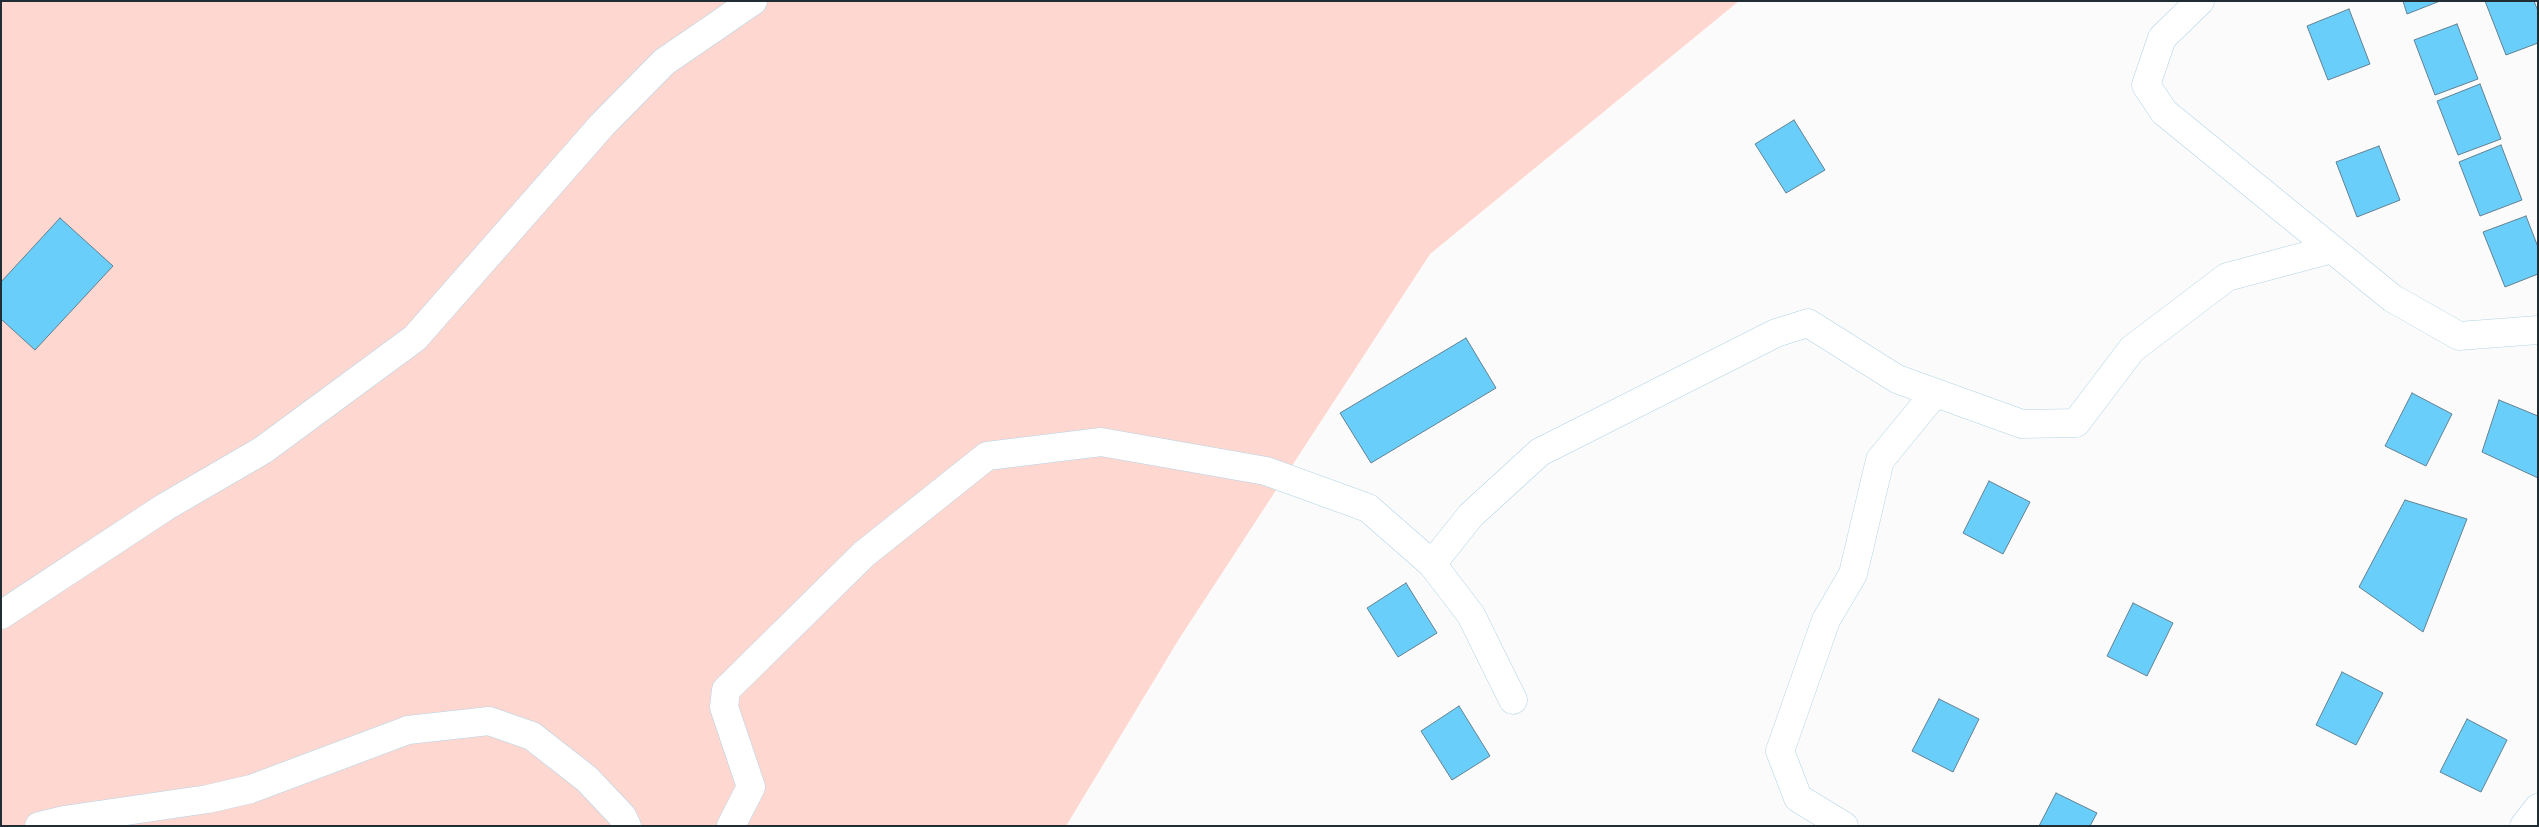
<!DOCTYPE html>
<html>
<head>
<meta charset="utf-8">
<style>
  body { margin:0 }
  #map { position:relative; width:2539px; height:827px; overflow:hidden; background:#fbfbfb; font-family:Karla,sans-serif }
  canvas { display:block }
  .frame { position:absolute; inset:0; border:2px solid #202d34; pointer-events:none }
</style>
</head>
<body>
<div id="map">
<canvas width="2539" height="827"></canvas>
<div class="frame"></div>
</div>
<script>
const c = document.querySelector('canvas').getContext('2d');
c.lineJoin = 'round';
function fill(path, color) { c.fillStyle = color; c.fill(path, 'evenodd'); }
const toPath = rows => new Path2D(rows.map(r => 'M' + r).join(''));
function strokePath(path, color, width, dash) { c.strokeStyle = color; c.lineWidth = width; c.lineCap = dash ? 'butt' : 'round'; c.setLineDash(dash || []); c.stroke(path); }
fill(toPath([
  [1,1,1739,1,1430,254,1179,639,1066,826,1,826]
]), '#ffd7d1');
const building = toPath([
  [2403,1,2440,1,2407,14,2403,1],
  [2485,1,2534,1,2538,11,2538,43,2506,55,2485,1],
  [2349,9,2370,64,2328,80,2307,26,2349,9],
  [2457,24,2478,79,2435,95,2414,40,2457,24],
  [2480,84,2501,139,2458,155,2437,101,2480,84],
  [1794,120,1825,170,1786,193,1755,144,1794,120],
  [2501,145,2522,200,2480,216,2459,162,2501,145],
  [2379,146,2400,200,2357,217,2336,162,2379,146],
  [2526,216,2538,247,2538,274,2505,287,2483,232,2526,216],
  [60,218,113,266,35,350,1,319,1,282,60,218],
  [1466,338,1496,388,1371,463,1340,413,1466,338],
  [2412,393,2452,414,2426,466,2385,446,2412,393],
  [2499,400,2538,416,2538,478,2482,452,2499,400],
  [1989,481,2030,502,2003,554,1963,533,1989,481],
  [2405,500,2467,519,2423,632,2359,587,2405,500],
  [1406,583,1437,633,1398,657,1367,608,1406,583],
  [2133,603,2173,623,2147,676,2107,656,2133,603],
  [2342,672,2383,693,2356,745,2316,725,2342,672],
  [1939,699,1979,719,1953,772,1912,751,1939,699],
  [1459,706,1490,756,1452,780,1421,731,1459,706],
  [2467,719,2507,740,2481,792,2440,772,2467,719],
  [2056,793,2097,813,2090,826,2039,826,2056,793]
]);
fill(building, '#69cefa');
strokePath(building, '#618191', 1);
const minor = toPath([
  [2200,1,2162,38,2146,85,2164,112,2392,298,2459,336,2538,330],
  [1432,564,1471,515,1540,452,1776,333,1808,323,1897,379,2022,424,2076,423,2132,349,2227,277,2332,249],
  [1,615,165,507,263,450,415,338,602,125,664,62,753,1],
  [39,826,64,820,208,799,251,789,408,730,489,721,532,736,587,779,622,816,627,826],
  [731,826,751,787,724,707,726,690,864,554,987,456,1101,442,1266,471,1368,508,1432,564,1471,615,1513,700],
  [1844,826,1798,798,1780,751,1826,620,1853,574,1880,460,1935,393],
  [2524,826,2538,808]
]);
strokePath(minor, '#b2d4e5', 29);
strokePath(minor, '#fff', 28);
</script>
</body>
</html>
